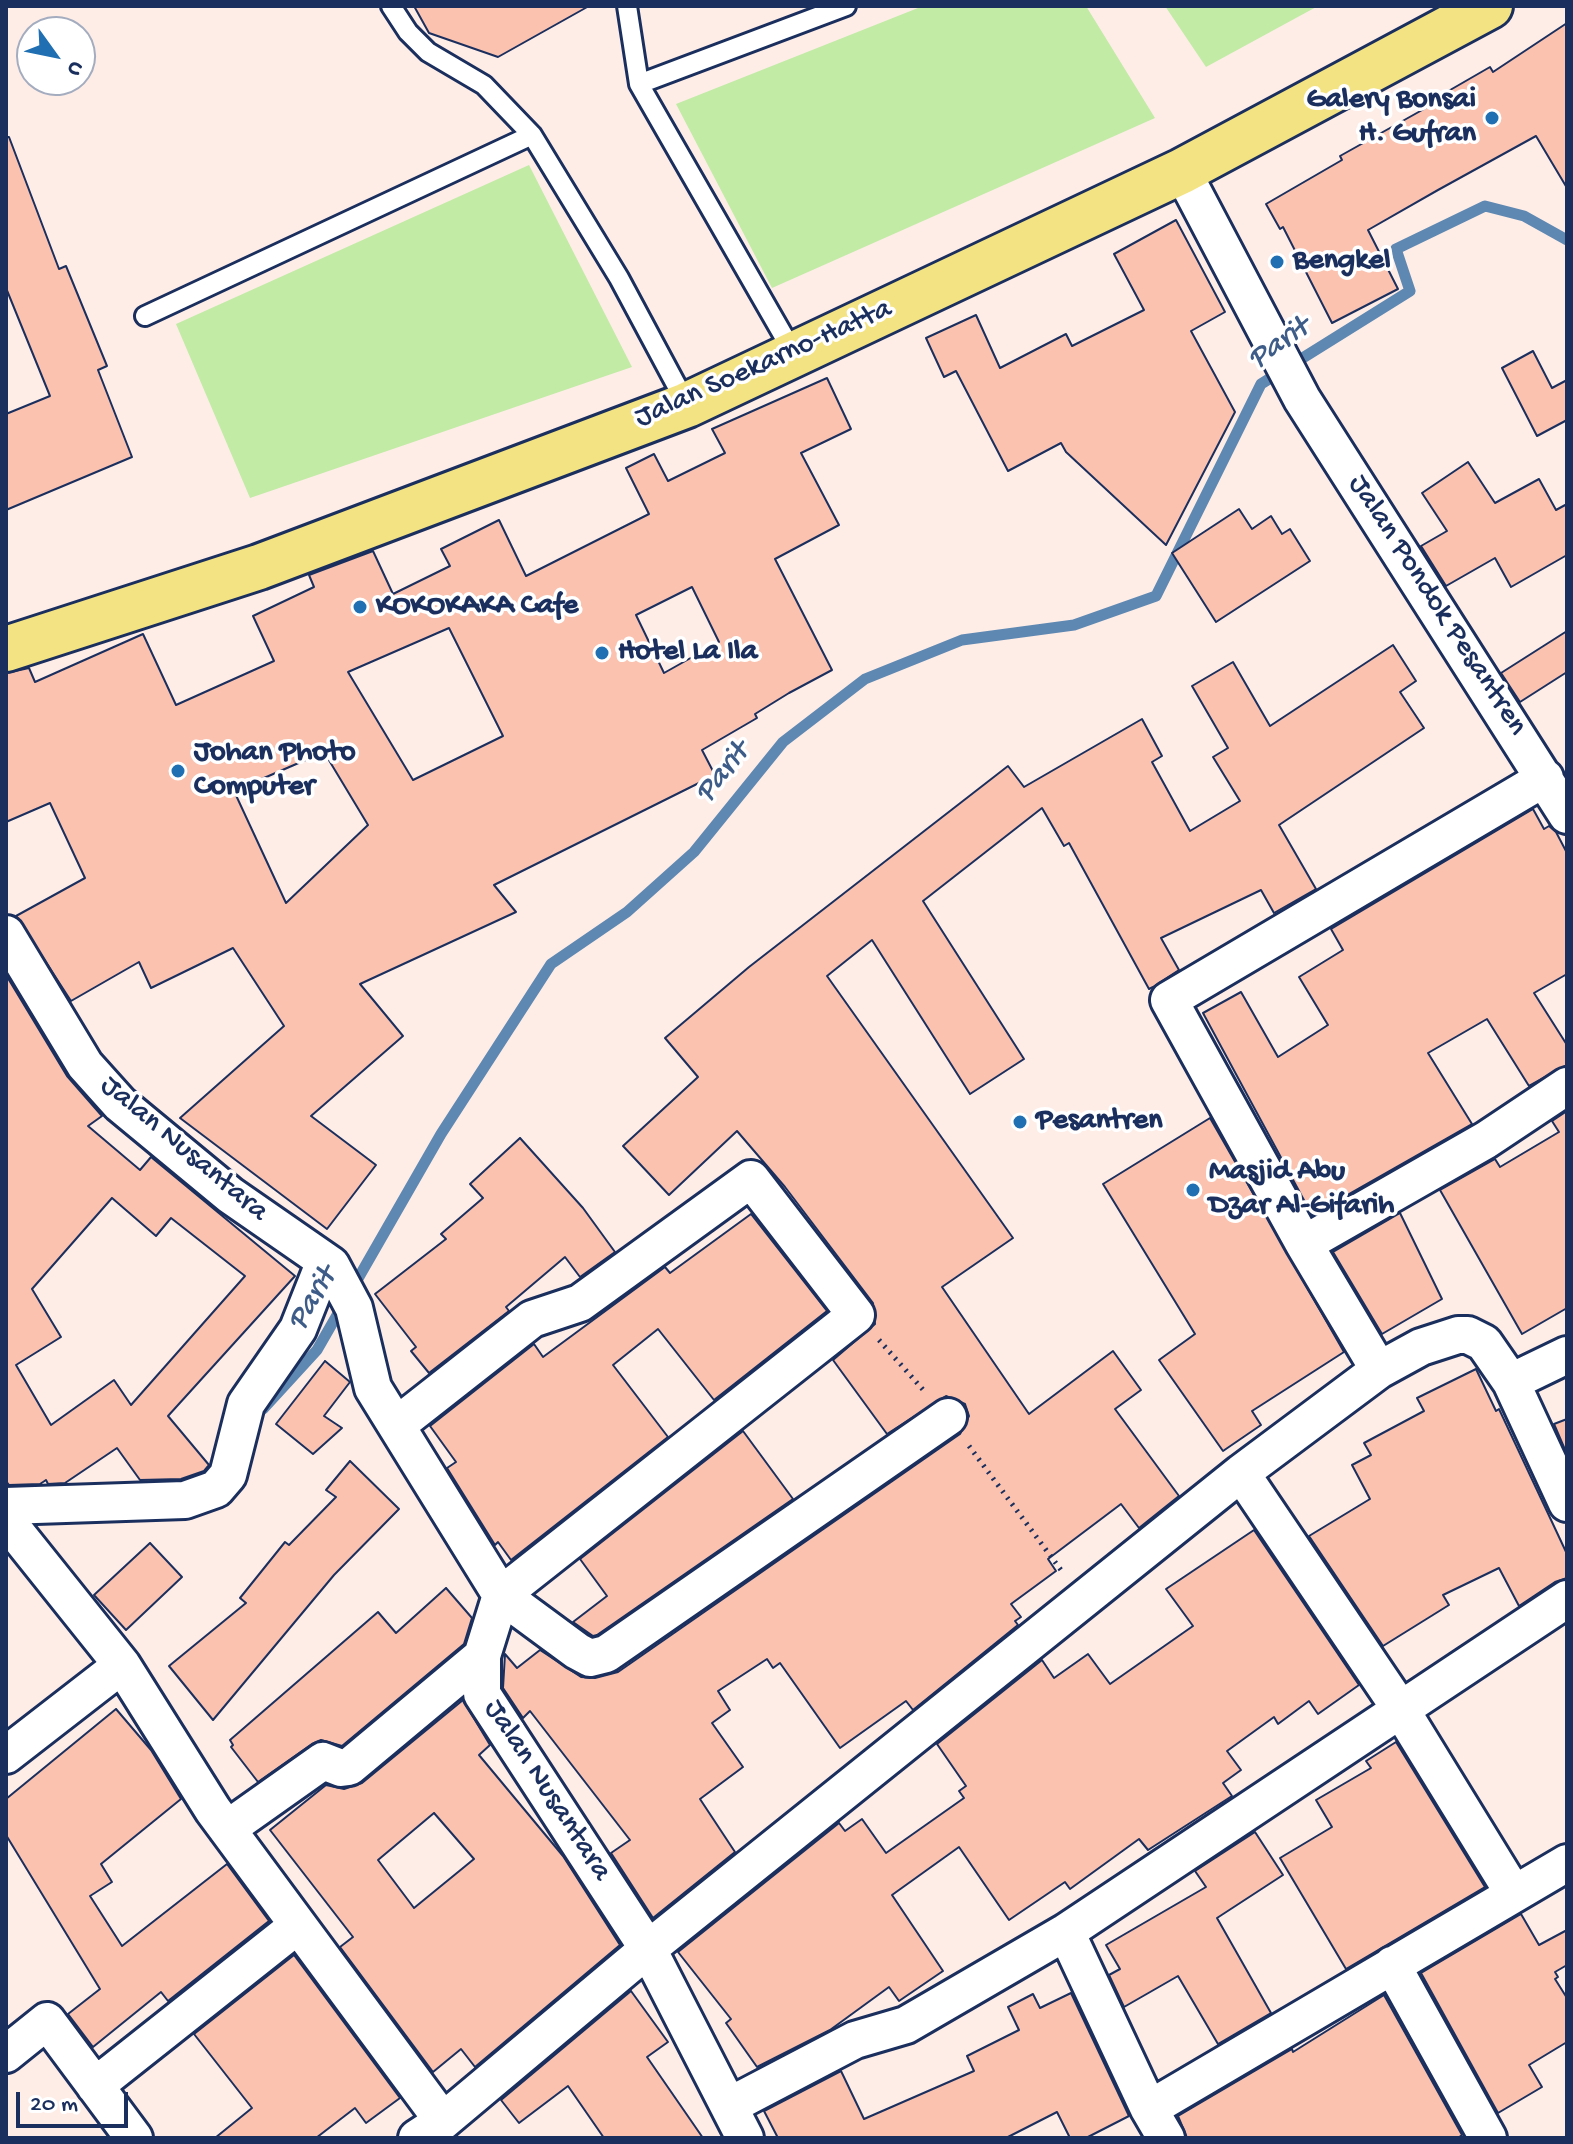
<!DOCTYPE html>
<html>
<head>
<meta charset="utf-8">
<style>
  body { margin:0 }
  #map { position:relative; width:1573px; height:2144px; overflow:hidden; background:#feede7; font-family:"Gochi Hand",sans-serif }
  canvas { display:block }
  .frame { position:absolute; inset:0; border:8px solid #1b2f5e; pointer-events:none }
  .north { position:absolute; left:16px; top:16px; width:80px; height:80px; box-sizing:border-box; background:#fff; border:2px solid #a4acbf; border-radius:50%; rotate:123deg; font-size:22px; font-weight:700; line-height:32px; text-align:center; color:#1b2f5e }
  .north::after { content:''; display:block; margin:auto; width:28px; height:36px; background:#1f6fb2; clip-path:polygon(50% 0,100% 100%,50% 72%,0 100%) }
  .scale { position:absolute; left:16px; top:2092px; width:112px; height:36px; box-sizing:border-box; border:4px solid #1b2f5e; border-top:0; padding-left:10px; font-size:24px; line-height:28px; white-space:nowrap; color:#1b2f5e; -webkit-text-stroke:6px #fff; paint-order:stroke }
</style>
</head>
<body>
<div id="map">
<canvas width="1573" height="2144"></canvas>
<div class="frame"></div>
<div class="north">U</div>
<div class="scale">20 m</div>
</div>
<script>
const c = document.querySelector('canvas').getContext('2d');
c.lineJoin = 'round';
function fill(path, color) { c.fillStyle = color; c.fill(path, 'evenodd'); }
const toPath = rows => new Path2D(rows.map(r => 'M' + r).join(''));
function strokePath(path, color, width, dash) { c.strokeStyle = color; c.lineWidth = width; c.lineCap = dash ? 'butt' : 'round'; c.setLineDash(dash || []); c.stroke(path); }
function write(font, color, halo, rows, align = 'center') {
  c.font = font + ' "Gochi Hand",sans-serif'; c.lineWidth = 7; c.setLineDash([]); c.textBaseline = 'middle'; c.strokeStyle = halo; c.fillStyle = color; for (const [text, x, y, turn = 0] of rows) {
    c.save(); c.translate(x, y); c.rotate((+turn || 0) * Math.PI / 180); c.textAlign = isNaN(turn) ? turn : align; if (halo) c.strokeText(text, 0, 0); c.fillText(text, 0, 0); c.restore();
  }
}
fill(toPath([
  [923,6,1086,6,1155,118,772,288,676,104],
  [1165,6,1318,6,1206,67],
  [529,165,632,367,250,498,176,324]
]), '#c2eba6');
strokePath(toPath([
  [263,1409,317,1350,441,1134,551,964,627,912,694,852,783,742,865,679,962,640,1074,625,1156,596,1261,384,1410,291,1396,249,1485,206,1524,216,1567,240]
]), '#5e88b2', 11);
const building = toPath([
  [414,6,589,6,498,57,429,33,414,6],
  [1567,23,1567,188,1536,136,1438,190,1368,230,1398,289,1332,323,1283,227,1280,229,1266,204,1342,160,1340,156,1440,100,1438,97,1490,67,1493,72,1567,23],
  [6,137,9,137,59,269,66,266,107,366,98,370,132,457,6,510,6,414,50,396,6,288,6,137],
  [1176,220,1225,312,1191,331,1235,412,1166,545,1066,452,1061,443,1008,471,956,371,944,377,926,338,976,315,1000,368,1066,334,1072,346,1144,310,1114,254,1176,220],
  [1533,351,1552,388,1567,380,1567,420,1537,436,1502,368,1533,351],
  [827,378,851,429,801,453,839,525,775,559,832,670,789,693,755,714,757,718,702,750,715,775,494,885,516,912,360,984,403,1036,311,1116,376,1165,327,1229,180,1118,284,1026,233,948,151,988,139,962,71,1001,16,916,85,878,50,803,6,822,6,673,29,668,35,682,143,634,176,705,274,661,253,616,314,587,309,575,373,551,393,594,450,566,441,549,499,520,526,576,649,514,626,468,654,454,668,481,725,453,712,429,827,378],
  [692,587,719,642,664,673,636,615,692,587],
  [449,628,503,736,413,780,348,672,449,628],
  [324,752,368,825,286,903,234,791,324,752],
  [1468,462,1495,503,1539,479,1556,510,1567,504,1567,555,1511,587,1495,558,1446,586,1421,546,1447,531,1422,493,1468,462],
  [1239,509,1252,529,1271,516,1282,534,1290,529,1310,561,1216,622,1172,553,1239,509],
  [1567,631,1567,672,1520,702,1501,673,1567,631],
  [1393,645,1416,681,1400,692,1424,728,1279,825,1316,889,1274,913,1261,890,1161,938,1179,970,1153,987,1149,989,1069,843,1064,846,1042,808,923,901,1024,1059,970,1094,872,940,827,976,1013,1238,942,1287,1029,1414,1113,1351,1141,1390,1115,1409,1179,1496,1139,1528,1121,1504,1048,1559,1056,1571,1011,1604,1021,1617,1015,1621,1018,1625,913,1710,906,1701,840,1748,780,1663,773,1668,767,1659,718,1691,730,1710,712,1723,743,1767,700,1799,735,1852,653,1918,611,1853,630,1840,530,1711,523,1718,503,1688,505,1654,517,1668,540,1650,581,1677,595,1678,618,1672,960,1434,969,1416,965,1404,946,1396,887,1434,833,1360,875,1324,873,1303,785,1187,737,1131,669,1195,623,1146,698,1077,665,1038,749,967,1008,766,1024,787,1142,719,1162,756,1152,762,1190,831,1240,801,1213,757,1228,748,1192,686,1233,662,1270,726,1393,645],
  [1533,809,1544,829,1549,826,1556,832,1567,853,1567,974,1534,993,1567,1045,1567,1065,1529,1086,1487,1019,1428,1053,1472,1124,1312,1215,1203,1013,1241,992,1278,1057,1328,1025,1299,977,1343,950,1331,929,1533,809],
  [6,975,67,1076,102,1116,88,1126,140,1170,151,1157,295,1276,168,1416,209,1465,204,1471,181,1479,140,1480,117,1448,65,1483,48,1484,46,1480,40,1484,9,1485,6,1481,6,975],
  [112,1198,156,1236,171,1218,245,1276,131,1405,114,1380,51,1425,16,1365,61,1337,32,1289,112,1198],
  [1567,1111,1567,1308,1522,1334,1440,1190,1495,1159,1500,1167,1559,1132,1552,1121,1567,1111],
  [1210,1118,1344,1352,1252,1411,1261,1425,1223,1451,1159,1360,1195,1334,1103,1184,1210,1118],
  [520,1138,583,1208,615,1252,580,1277,565,1257,506,1307,509,1311,429,1373,411,1351,416,1347,375,1294,446,1239,441,1234,483,1198,470,1184,520,1138],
  [1400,1213,1442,1299,1382,1334,1333,1252,1400,1213],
  [751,1214,827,1311,714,1400,658,1329,613,1365,668,1437,511,1560,498,1542,495,1545,447,1468,456,1462,430,1426,534,1344,543,1357,665,1267,670,1273,751,1214],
  [325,1361,350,1382,324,1416,342,1428,313,1454,276,1424,325,1361],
  [1476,1369,1496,1411,1499,1409,1567,1554,1567,1578,1555,1582,1519,1606,1499,1568,1443,1595,1449,1605,1383,1646,1309,1536,1370,1499,1352,1465,1371,1455,1364,1443,1424,1411,1417,1398,1476,1369],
  [1567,1419,1567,1452,1566,1452,1554,1424,1567,1419],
  [743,1431,793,1499,597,1635,593,1636,573,1622,607,1596,580,1559,743,1431],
  [350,1461,399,1509,334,1575,213,1720,169,1666,246,1603,240,1598,285,1542,289,1545,336,1497,326,1490,350,1461],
  [1254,1530,1359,1685,1318,1714,1309,1701,1278,1724,1274,1717,1227,1751,1241,1770,1223,1783,1232,1796,1148,1850,1139,1839,1070,1889,1065,1882,1009,1920,959,1847,892,1895,943,1971,899,2001,889,1987,830,2030,757,2067,726,2023,731,2019,678,1952,839,1823,845,1831,862,1819,886,1853,964,1798,959,1791,966,1786,937,1744,1042,1660,1054,1678,1088,1654,1110,1684,1193,1626,1166,1589,1254,1530],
  [150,1543,182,1577,126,1630,94,1595,150,1543],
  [446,1588,472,1618,464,1644,342,1746,321,1740,312,1744,258,1782,231,1747,233,1745,230,1740,378,1612,396,1633,446,1588],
  [463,1700,490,1745,479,1755,563,1856,620,1945,475,2067,461,2049,433,2072,340,1947,353,1937,270,1830,326,1785,344,1789,362,1783,463,1700],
  [434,1813,474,1859,414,1908,378,1860,434,1813],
  [116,1709,151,1750,181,1799,101,1864,112,1882,90,1896,122,1946,227,1864,269,1921,168,2001,161,1992,93,2047,68,2014,100,1989,6,1835,6,1799,116,1709],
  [1396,1742,1485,1887,1346,1969,1280,1858,1332,1827,1316,1800,1371,1768,1366,1761,1396,1742],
  [1255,1832,1283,1875,1217,1918,1271,2013,1218,2044,1178,1976,1124,2007,1109,1975,1120,1969,1106,1945,1206,1887,1195,1871,1255,1832],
  [1521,1914,1539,1945,1567,1930,1567,1965,1555,1972,1558,1977,1555,1979,1567,1998,1567,2042,1529,2065,1542,2087,1498,2113,1421,1973,1521,1914],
  [294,1955,400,2098,366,2123,355,2108,316,2138,215,2138,252,2108,194,2034,294,1955],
  [631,1991,668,2042,647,2057,703,2138,604,2138,568,2086,519,2123,501,2100,631,1991],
  [1071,1993,1129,2116,1086,2138,1070,2138,1057,2112,1006,2138,778,2138,764,2111,841,2071,864,2119,974,2071,967,2056,1019,2030,1008,2007,1033,1994,1040,2008,1071,1993],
  [1384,1995,1462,2135,1458,2138,1187,2138,1178,2116,1292,2049,1293,2052,1384,1995]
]);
fill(building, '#fac2af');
strokePath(building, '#1b2f5e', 2);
const lane = toPath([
  [391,6,408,32,428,52,484,85,532,135,619,278,687,405],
  [627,6,639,84,794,354],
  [639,84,846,6],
  [145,316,532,135]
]);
const street = toPath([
  [1182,171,1302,399,1567,815],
  [6,934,85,1065,120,1104,230,1195,331,1265,354,1308,373,1388,501,1595,577,1651,590,1658,606,1654,948,1417],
  [1304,1244,1169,1000,1545,778],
  [1379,1370,1304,1244,1486,1140,1567,1086],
  [1511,1382,1567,1355],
  [397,1425,532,1319,580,1303,751,1179,856,1315,501,1595],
  [1241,1473,1401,1710,1514,1894],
  [6,1506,185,1500,216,1489,228,1475,246,1404,298,1329,325,1261],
  [6,1520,122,1665,213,1810,443,2121],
  [501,1595,482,1656,482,1694,648,1949,745,2138],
  [6,1755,122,1665],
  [227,1829,323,1761,341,1768,349,1767,482,1656],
  [1066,1932,1149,2109,1567,1863],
  [1392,1965,1488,2138],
  [6,2054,47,2021,134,2138],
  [95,2086,297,1926],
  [729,2106,855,2040,906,2025,1066,1932,1567,1599],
  [1149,2109,1166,2138],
  [417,2138,443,2121,648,1949,1241,1473,1379,1370,1421,1347,1458,1335,1468,1335,1484,1343,1511,1382,1567,1503]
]);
const highway = toPath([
  [6,649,259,567,687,405,1182,171,1490,6]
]);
strokePath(lane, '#1b2f5e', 24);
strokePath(street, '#1b2f5e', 42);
strokePath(highway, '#1b2f5e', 50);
strokePath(toPath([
  [879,1340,925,1392],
  [969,1446,1061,1570]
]), '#1b2f5e', 5, [2, 6]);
strokePath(lane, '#fff', 18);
strokePath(street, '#fff', 36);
strokePath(highway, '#f4e382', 44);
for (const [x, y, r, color] of [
  [1492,118,8,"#1f6fb2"],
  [1277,262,8,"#1f6fb2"],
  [360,607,8,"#1f6fb2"],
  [602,653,8,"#1f6fb2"],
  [178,771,8,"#1f6fb2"],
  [1020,1122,8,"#1f6fb2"],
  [1193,1190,8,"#1f6fb2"]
]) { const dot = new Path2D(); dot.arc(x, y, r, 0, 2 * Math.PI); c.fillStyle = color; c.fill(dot); strokePath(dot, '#fff', 3); }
write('bold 30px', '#1b2f5e', '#fff', [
  ["Galery Bonsai",1476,101,"right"],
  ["H. Gufran",1476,135,"right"],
  ["Bengkel",1293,262],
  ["KOKOKAKA Cafe",376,607],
  ["Hotel La Ila",618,653],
  ["Johan Photo",194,754],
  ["Computer",194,788],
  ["Pesantren",1036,1122],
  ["Masjid Abu",1209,1173],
  ["Dzar Al-Gifarih",1209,1207]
], 'left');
write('30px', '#1b2f5e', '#fff', [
  ["Jalan Soekarno-Hatta",764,365,-24],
  ["Jalan Pondok Pesantren",1436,606,57],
  ["Jalan Nusantara",183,1150,40],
  ["Jalan Nusantara",546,1791,57]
]);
write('italic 32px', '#3d5c88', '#fff', [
  ["Parit",1280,345,-35],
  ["Parit",724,774,-51],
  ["Parit",314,1300,-59]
]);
</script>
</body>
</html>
